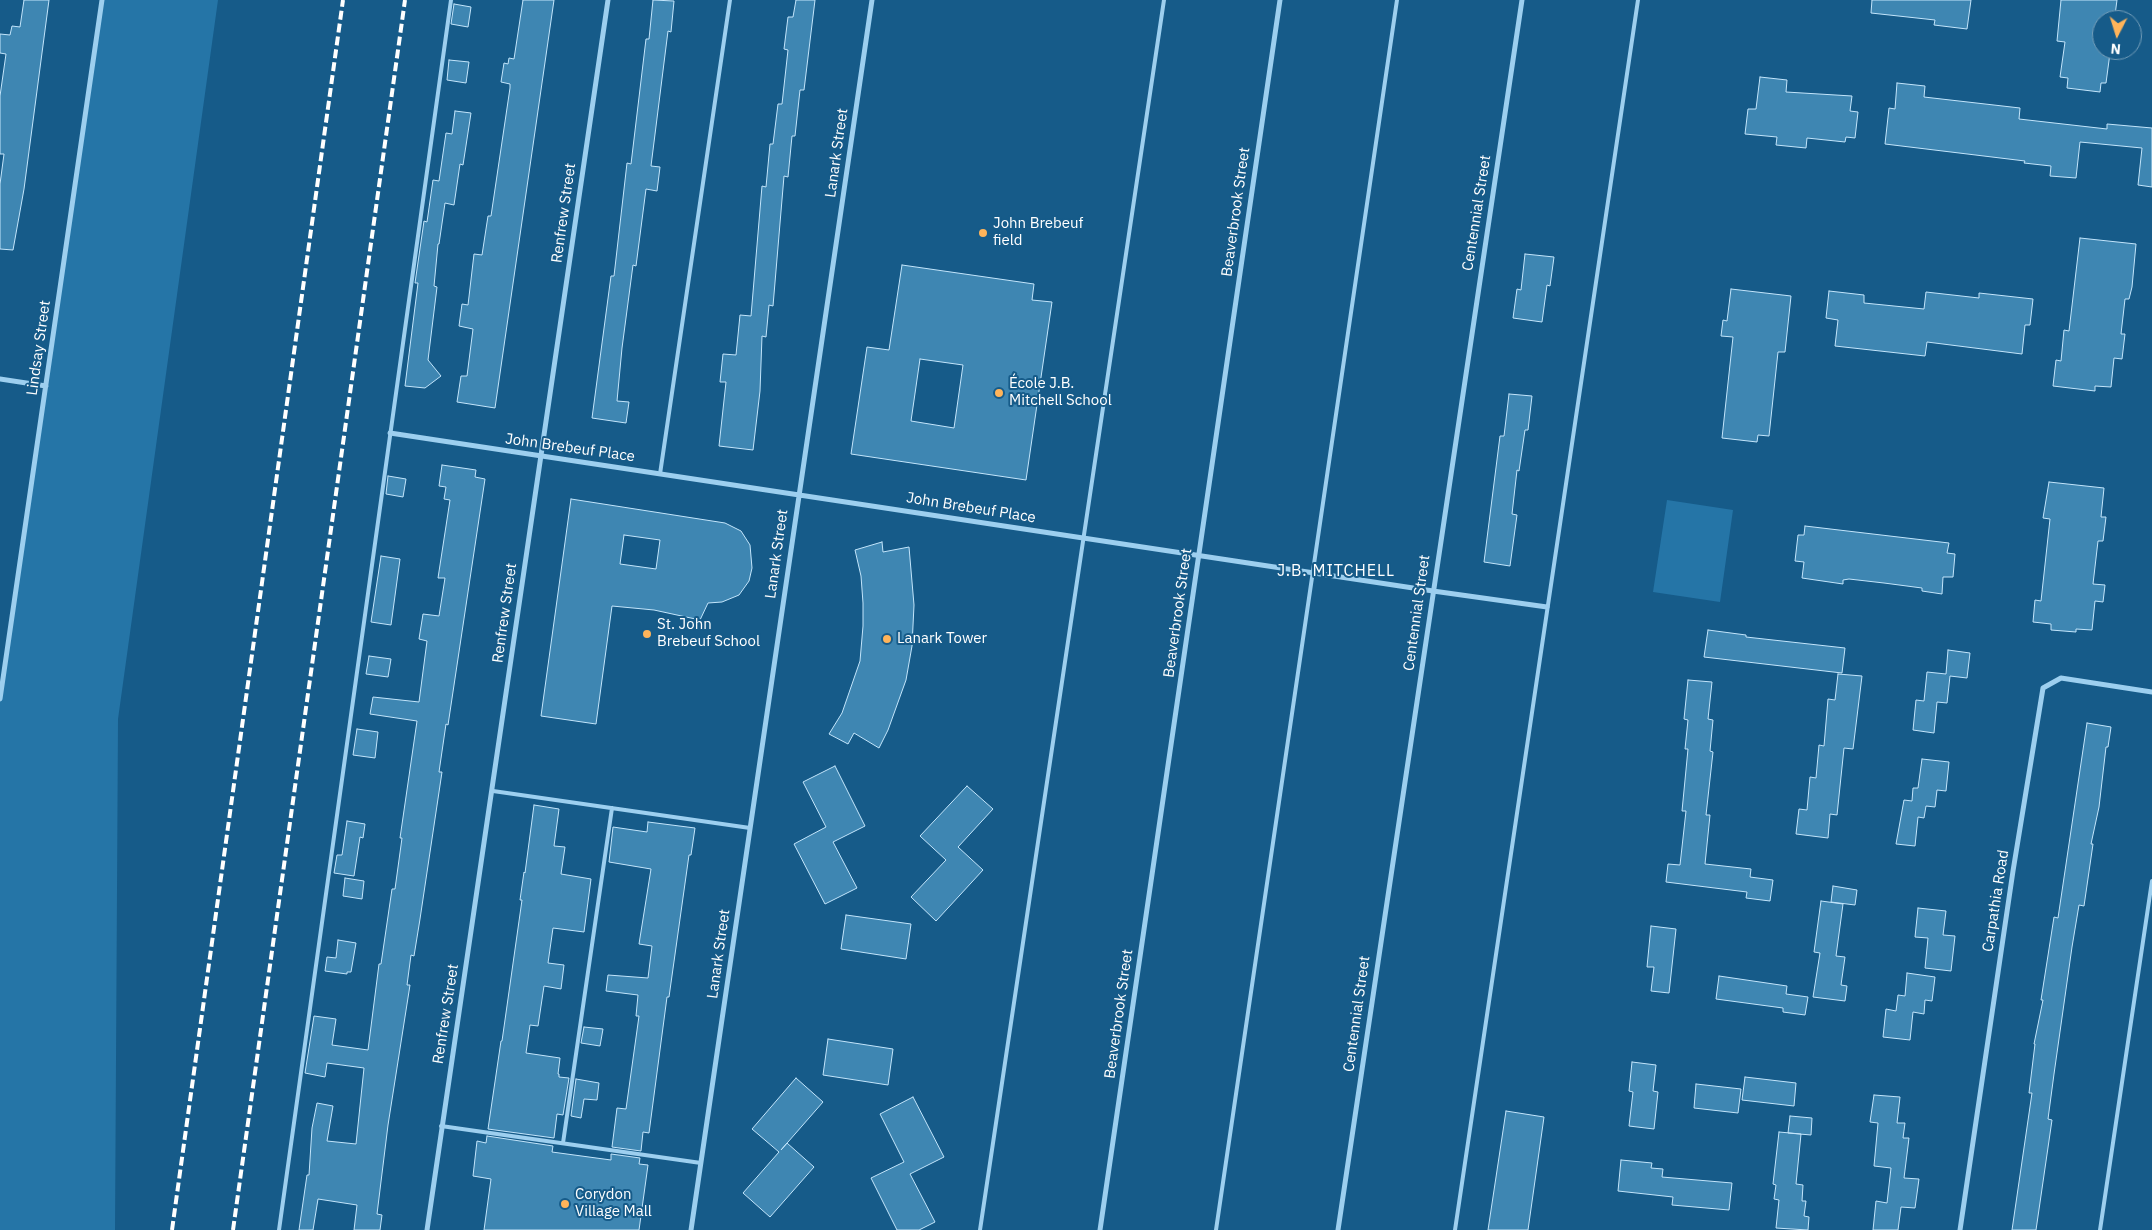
<!DOCTYPE html>
<html>
<head>
<meta charset="utf-8">
<style>
  body { margin:0 }
  #map { position:relative; width:2152px; height:1230px; overflow:hidden; background:#165b89; font-family:"IBM Plex Sans",sans-serif }
  canvas { display:block }
  .north { position:absolute; left:2092px; top:10px; width:50px; height:50px; box-sizing:border-box; background:#165b89; border:1px solid #739db8; border-radius:50%; rotate:185deg; font-size:14px; font-weight:700; line-height:20px; text-align:center; color:#fff }
  .north::after { content:''; display:block; margin:auto; width:18px; height:22px; background:#ffb45a; clip-path:polygon(50% 0,100% 100%,50% 72%,0 100%) }
</style>
</head>
<body>
<div id="map">
<canvas width="2152" height="1230"></canvas>
<div class="north">N</div>
</div>
<script>
const c = document.querySelector('canvas').getContext('2d');
c.lineJoin = 'round';
function fill(path, color) { c.fillStyle = color; c.fill(path, 'evenodd'); }
const toPath = rows => new Path2D(rows.map(r => 'M' + r).join(''));
function strokePath(path, color, width, dash) { c.strokeStyle = color; c.lineWidth = width; c.lineCap = dash ? 'butt' : 'round'; c.setLineDash(dash || []); c.stroke(path); }
function write(font, color, halo, rows, align = 'center') {
  c.font = font + ' "IBM Plex Sans",sans-serif'; c.lineWidth = 4; c.setLineDash([]); c.textBaseline = 'middle'; c.strokeStyle = halo; c.fillStyle = color; for (const [text, x, y, turn = 0] of rows) {
    c.save(); c.translate(x, y); c.rotate((+turn || 0) * Math.PI / 180); c.textAlign = isNaN(turn) ? turn : align; if (halo) c.strokeText(text, 0, 0); c.fillText(text, 0, 0); c.restore();
  }
}
fill(toPath([
  [102,0,218,0,118,719,115,1230,0,1230,0,700],
  [1667,500,1733,510,1720,602,1653,592]
]), '#2575a7');
const building = toPath([
  [24,0,49,0,24,189,13,250,0,249,0,184,4,154,0,154,0,96,6,54,0,53,0,34,10,35,12,26,20,27,24,0],
  [523,0,554,0,495,408,457,402,461,376,467,376,473,329,459,326,462,304,468,305,474,254,482,255,488,216,491,216,510,88,510,84,501,82,504,63,508,64,509,58,514,59,523,0],
  [653,0,674,1,671,32,668,31,651,166,660,167,657,191,646,189,636,266,633,265,622,348,617,401,629,402,626,423,592,418,611,276,614,276,627,163,631,164,646,39,649,39,653,0],
  [796,0,815,0,804,90,800,90,795,136,792,136,788,177,784,176,773,306,769,305,766,337,762,336,760,391,753,450,719,446,726,382,720,382,723,354,736,355,740,315,751,316,762,186,766,187,770,144,773,144,778,104,782,104,788,50,784,49,788,17,793,17,796,0],
  [1872,0,1971,0,1967,29,1934,25,1935,20,1871,13,1872,0],
  [2061,0,2117,0,2115,15,2110,15,2109,20,2102,20,2102,52,2110,53,2106,83,2101,83,2100,92,2067,88,2068,78,2060,77,2065,42,2057,41,2061,0],
  [454,4,471,7,468,27,451,24,454,4],
  [449,60,469,62,466,83,447,80,449,60],
  [1760,77,1787,80,1786,92,1852,96,1850,111,1858,112,1855,138,1846,137,1845,142,1807,138,1806,148,1776,145,1777,137,1745,134,1748,109,1756,109,1760,77],
  [1897,83,1925,86,1924,97,2020,108,2019,119,2107,129,2107,124,2152,128,2152,187,2138,185,2142,148,2080,142,2076,178,2050,176,2051,166,2024,163,2025,161,1885,144,1889,108,1895,109,1897,83],
  [455,111,471,113,463,165,460,164,454,205,445,203,439,244,438,244,434,286,437,287,428,360,441,376,425,388,405,386,418,283,415,283,424,221,427,222,433,180,439,181,446,133,452,134,455,111],
  [2080,238,2136,244,2132,287,2129,299,2125,299,2121,334,2125,334,2122,359,2114,358,2111,387,2095,386,2095,391,2053,386,2056,360,2061,361,2064,330,2069,331,2080,238],
  [1525,254,1554,257,1550,286,1547,285,1542,322,1513,318,1517,289,1521,290,1525,254],
  [902,265,1034,284,1032,300,1052,302,1026,480,851,454,867,347,889,350,902,265],
  [920,359,963,365,954,428,911,421,920,359],
  [1731,289,1791,296,1785,352,1778,352,1769,436,1758,435,1757,442,1722,438,1733,337,1721,336,1723,320,1727,321,1731,289],
  [1829,291,1864,295,1864,303,1924,309,1926,292,1979,298,1979,293,2033,299,2030,325,2025,325,2022,354,1927,342,1925,356,1835,346,1838,320,1826,318,1829,291],
  [1509,394,1532,396,1528,430,1525,430,1519,471,1517,470,1512,514,1517,515,1510,566,1484,562,1500,436,1504,436,1509,394],
  [442,465,476,470,475,477,485,479,448,725,446,724,439,772,442,772,420,919,414,956,411,955,407,985,410,985,388,1125,377,1214,382,1215,380,1230,354,1230,357,1205,318,1199,313,1230,299,1230,307,1175,309,1175,312,1128,317,1103,333,1106,327,1141,356,1144,364,1068,327,1063,325,1077,305,1073,314,1016,336,1019,332,1045,368,1050,379,964,381,964,392,889,395,889,402,838,400,838,417,721,370,714,373,697,419,702,427,641,419,639,423,614,439,616,445,578,438,578,450,500,444,499,446,487,439,486,442,465],
  [388,476,406,479,403,497,386,494,388,476],
  [2049,482,2104,488,2101,517,2106,517,2103,541,2098,541,2093,584,2105,585,2103,602,2095,601,2092,630,2076,629,2076,632,2051,630,2051,624,2033,622,2035,600,2041,601,2050,519,2043,518,2049,482],
  [571,499,725,523,741,531,750,545,752,568,749,581,739,595,722,602,708,603,700,620,654,610,612,606,596,724,541,716,571,499],
  [624,535,660,540,656,569,620,564,624,535],
  [1805,526,1949,543,1947,553,1955,554,1953,577,1943,577,1942,594,1922,591,1922,588,1884,583,1849,579,1843,580,1843,584,1802,578,1804,562,1795,561,1798,535,1804,535,1805,526],
  [882,542,883,552,909,547,914,605,912,646,906,680,888,730,879,748,854,733,848,744,829,734,842,713,860,661,863,626,863,603,861,576,855,550,882,542],
  [381,556,400,559,391,625,371,622,381,556],
  [1708,630,1746,635,1746,637,1845,648,1842,673,1704,657,1708,630],
  [1948,650,1970,653,1967,678,1950,676,1947,703,1937,702,1934,733,1913,730,1916,700,1924,701,1927,672,1946,674,1948,650],
  [369,656,391,659,388,677,366,674,369,656],
  [1838,674,1862,676,1853,749,1844,748,1837,815,1830,814,1828,838,1796,834,1799,809,1807,810,1810,777,1816,778,1819,745,1824,746,1828,699,1835,700,1838,674],
  [1688,680,1712,682,1708,719,1713,720,1710,751,1713,752,1706,815,1710,815,1705,864,1751,869,1750,877,1773,880,1770,901,1746,898,1747,892,1666,882,1668,864,1680,865,1686,811,1682,811,1688,749,1685,749,1688,720,1684,719,1688,680],
  [2087,723,2111,727,2108,747,2106,747,2099,807,2091,844,2093,844,2084,906,2079,905,2072,947,2054,1074,2048,1119,2052,1120,2036,1230,2012,1230,2032,1093,2029,1093,2035,1044,2034,1044,2043,1000,2041,1000,2054,917,2058,918,2087,723],
  [357,729,378,732,375,758,353,755,357,729],
  [1922,759,1949,762,1946,791,1937,790,1935,807,1926,806,1924,818,1918,817,1915,846,1896,844,1904,800,1912,801,1913,788,1918,788,1922,759],
  [835,766,865,826,833,842,857,888,825,904,794,844,826,827,803,782,835,766],
  [967,786,993,809,958,847,983,870,936,921,911,897,946,860,920,836,967,786],
  [534,805,559,809,554,846,565,847,561,874,591,879,584,932,553,928,548,963,564,965,561,989,544,986,538,1026,530,1025,526,1053,560,1058,558,1074,559,1074,559,1077,569,1078,563,1115,557,1114,554,1138,488,1129,501,1041,502,1041,522,900,520,900,524,872,525,873,534,805],
  [347,821,365,824,363,838,360,837,354,876,334,873,337,855,342,855,347,821],
  [648,822,695,828,691,855,689,855,669,997,667,997,649,1133,643,1132,641,1151,612,1147,617,1108,626,1109,639,1016,636,1016,638,995,606,991,608,975,648,978,652,946,639,944,651,869,609,862,613,827,647,832,648,822],
  [345,878,364,881,362,899,343,896,345,878],
  [1833,886,1857,890,1855,905,1831,902,1833,886],
  [1821,901,1843,904,1836,956,1845,957,1841,985,1847,986,1845,1001,1813,997,1820,953,1814,952,1821,901],
  [1918,908,1946,911,1943,935,1955,936,1951,971,1925,968,1928,938,1915,937,1918,908],
  [846,915,911,924,906,959,841,949,846,915],
  [1651,926,1676,929,1669,993,1651,991,1654,967,1647,967,1651,926],
  [338,940,356,943,351,972,347,972,347,974,325,971,327,957,336,958,338,940],
  [1907,973,1935,977,1932,1001,1925,1000,1924,1014,1913,1012,1910,1040,1883,1037,1886,1009,1896,1011,1898,995,1905,996,1907,973],
  [1719,976,1787,986,1786,994,1808,997,1805,1015,1783,1012,1783,1008,1716,999,1719,976],
  [584,1027,603,1029,600,1046,581,1043,584,1027],
  [828,1039,893,1049,888,1085,823,1075,828,1039],
  [1632,1062,1656,1065,1653,1091,1658,1092,1654,1129,1629,1126,1633,1092,1629,1091,1632,1062],
  [1745,1077,1796,1083,1794,1106,1742,1100,1745,1077],
  [796,1078,823,1102,781,1150,787,1143,814,1167,770,1217,743,1193,779,1152,752,1129,796,1078],
  [576,1079,599,1083,597,1100,584,1099,581,1118,571,1116,576,1079],
  [1696,1084,1741,1089,1738,1113,1694,1108,1696,1084],
  [1874,1095,1900,1097,1897,1123,1905,1123,1903,1138,1909,1138,1904,1178,1919,1179,1915,1208,1901,1207,1898,1230,1873,1230,1876,1201,1887,1203,1891,1168,1874,1166,1878,1123,1870,1122,1874,1095],
  [913,1097,944,1157,910,1174,935,1222,919,1230,897,1230,871,1178,904,1162,880,1114,913,1097],
  [1506,1111,1544,1117,1528,1230,1488,1230,1506,1111],
  [1790,1116,1812,1118,1811,1135,1788,1133,1790,1116],
  [1779,1132,1801,1134,1796,1184,1803,1185,1802,1201,1806,1201,1804,1216,1809,1217,1808,1230,1776,1228,1779,1200,1774,1199,1776,1185,1773,1184,1779,1132],
  [487,1136,553,1146,552,1152,611,1160,611,1154,640,1158,639,1164,648,1165,639,1230,484,1230,491,1179,473,1176,477,1141,486,1143,487,1136],
  [1621,1160,1652,1163,1651,1168,1663,1169,1662,1177,1732,1183,1729,1210,1672,1205,1673,1197,1618,1191,1621,1160]
]);
fill(building, '#3e86b2');
strokePath(building, '#c3e5fb', 1);
strokePath(toPath([
  [660,474,730,0],
  [493,791,750,828],
  [441,1126,701,1163],
  [563,1143,612,808],
  [279,1230,451,0],
  [980,1230,1164,0],
  [1216,1230,1397,0],
  [1455,1230,1638,0],
  [2100,1230,2152,881]
]), '#9dcfef', 4);
strokePath(toPath([
  [0,379,46,386],
  [390,433,1433,591,1547,607],
  [0,699,102,0],
  [427,1230,608,0],
  [691,1230,872,0],
  [1100,1230,1280,0],
  [1338,1230,1522,0],
  [1960,1230,2013,871,2043,688,2061,678,2152,692]
]), '#9dcfef', 5);
strokePath(toPath([
  [172,1230,343,0],
  [233,1230,405,0]
]), '#fff', 4, [9, 4]);
for (const [x, y, r, color] of [
  [983,233,5,"#ffb45a"],
  [999,393,5,"#ffb45a"],
  [647,634,5,"#ffb45a"],
  [887,639,5,"#ffb45a"],
  [565,1204,5,"#ffb45a"]
]) { const dot = new Path2D(); dot.arc(x, y, r, 0, 2 * Math.PI); c.fillStyle = color; c.fill(dot); strokePath(dot, '#165b89', 2); }
write('15px', '#fff', '#165b89', [
  ["Lanark Street",837,153,-82],
  ["Beaverbrook Street",1236,212,-82],
  ["Renfrew Street",564,213,-82],
  ["Centennial Street",1477,213,-81],
  ["Lindsay Street",39,348,-82],
  ["John Brebeuf Place",570,448,8],
  ["John Brebeuf Place",971,508,9],
  ["Lanark Street",777,554,-82],
  ["Renfrew Street",505,613,-82],
  ["Beaverbrook Street",1178,613,-82],
  ["Centennial Street",1417,613,-82],
  ["Carpathia Road",1996,901,-81],
  ["Lanark Street",719,954,-82],
  ["Renfrew Street",446,1014,-81],
  ["Beaverbrook Street",1119,1014,-82],
  ["Centennial Street",1357,1014,-82]
]);
write('15px', '#fff', '#165b89', [
  ["John Brebeuf",993,224],
  ["field",993,241],
  ["École J.B.",1009,384],
  ["Mitchell School",1009,401],
  ["St. John",657,625],
  ["Brebeuf School",657,642],
  ["Lanark Tower",897,639],
  ["Corydon",575,1195],
  ["Village Mall",575,1212]
], 'left');
c.letterSpacing = '1px';
write('16px', '#fff', '#165b89', [
  ["J.B. MITCHELL",1336,571]
]);
c.letterSpacing = '0px';
</script>
</body>
</html>
